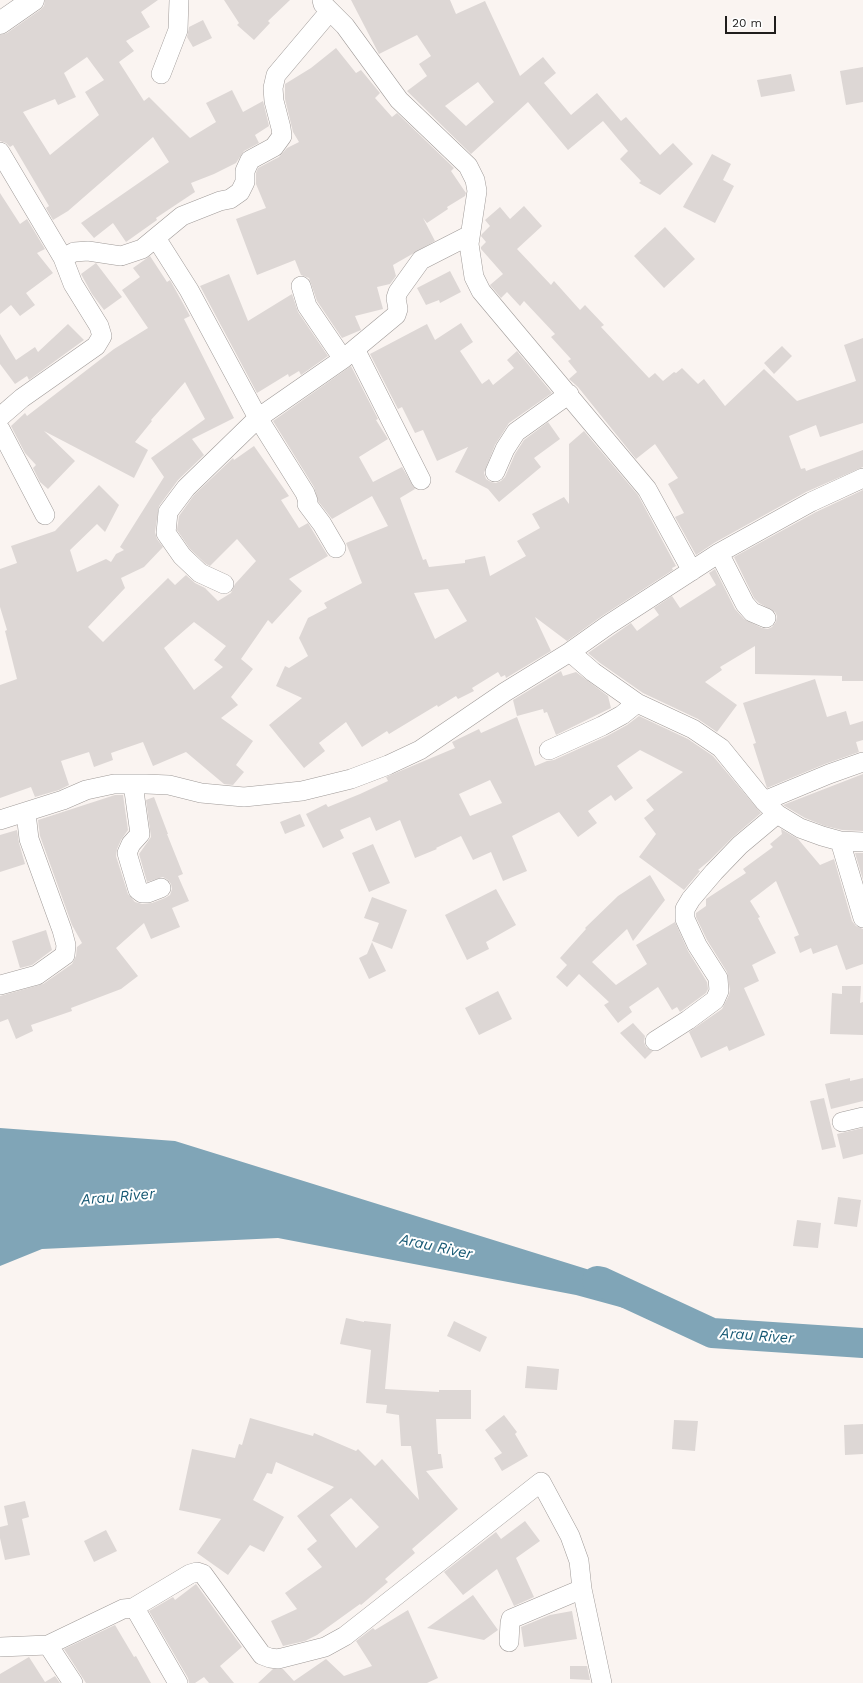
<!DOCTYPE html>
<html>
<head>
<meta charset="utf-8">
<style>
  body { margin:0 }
  #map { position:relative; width:863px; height:1683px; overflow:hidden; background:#faf4f1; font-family:"Work Sans",sans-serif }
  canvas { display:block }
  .scale { position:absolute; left:725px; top:16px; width:51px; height:18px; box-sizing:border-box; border:2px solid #1f1d1c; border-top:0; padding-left:5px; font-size:12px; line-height:14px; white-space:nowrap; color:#1f1d1c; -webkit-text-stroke:3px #fff; paint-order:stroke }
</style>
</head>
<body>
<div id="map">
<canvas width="863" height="1683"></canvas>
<div class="scale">20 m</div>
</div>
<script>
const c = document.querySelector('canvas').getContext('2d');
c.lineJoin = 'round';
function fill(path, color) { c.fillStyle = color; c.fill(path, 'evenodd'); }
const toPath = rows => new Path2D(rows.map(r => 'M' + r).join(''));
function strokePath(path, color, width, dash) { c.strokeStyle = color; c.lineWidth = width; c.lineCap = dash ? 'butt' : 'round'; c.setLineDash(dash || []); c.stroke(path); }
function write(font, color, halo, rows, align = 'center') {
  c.font = font + ' "Work Sans",sans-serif'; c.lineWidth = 4; c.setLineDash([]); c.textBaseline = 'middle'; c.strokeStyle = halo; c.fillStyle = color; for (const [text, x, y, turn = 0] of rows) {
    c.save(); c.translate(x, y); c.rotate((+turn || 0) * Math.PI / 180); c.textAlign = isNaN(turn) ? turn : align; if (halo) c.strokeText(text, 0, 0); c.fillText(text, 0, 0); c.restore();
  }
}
fill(toPath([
  [0,1128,175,1141,638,1285,631,1310,576,1295,278,1238,42,1249,0,1266]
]), '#80a5b7');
strokePath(toPath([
  [597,1281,602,1282,712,1333,863,1343]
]), '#80a5b7', 30);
fill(toPath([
  [45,0,158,0,141,12,150,27,126,41,134,51,119,62,144,101,149,97,190,138,216,122,206,103,232,90,243,112,263,101,269,126,255,135,259,143,244,151,236,163,214,174,191,183,195,192,156,218,157,220,126,242,113,223,94,238,81,223,169,162,153,137,68,211,53,220,46,208,49,206,13,145,10,147,6,143,0,141,0,35,7,33,40,10,44,6],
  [87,57,104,80,85,92,99,115,50,155,23,112,55,99,58,105,76,97,64,73],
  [224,0,290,0,268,21,270,23,254,40,237,25,239,23],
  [351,0,450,0,456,14,485,1,520,76,543,57,556,73,544,83,571,115,597,93,621,121,626,117,660,155,673,143,693,164,660,195,639,183,641,181,620,159,628,151,603,121,568,150,528,102,471,154,407,91,427,76,419,64,431,56,417,35,379,54],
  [478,82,494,102,466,126,445,106],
  [203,20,212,38,193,47,187,37,189,27],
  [336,48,356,73,361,70,380,93,375,98,392,117,397,113,454,168,451,171,466,193,465,196,447,207,448,209,427,223,423,218,435,241,393,265,396,276,390,284,377,287,383,309,355,316,361,330,342,338,317,301,309,278,301,275,295,260,257,275,236,219,266,208,256,184,256,173,258,168,279,157,287,148,299,142,293,132,285,99,285,84,311,68],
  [863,67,863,102,846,105,840,71],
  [791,74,795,91,761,97,757,80],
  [712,154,731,164,723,180,734,186,715,223,683,207],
  [0,193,20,224,27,219,45,249,37,253,53,273,26,293,35,305,20,316,11,305,0,314],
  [524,206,542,226,517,249,551,285,554,281,580,310,585,305,604,325,601,327,649,378,655,373,663,381,674,372,676,373,682,368,698,384,704,379,725,406,764,369,797,401,856,381,844,345,863,338,863,423,820,437,816,425,789,436,801,469,805,468,806,471,863,450,863,467,806,492,714,543,696,555,675,517,684,513,668,484,678,478,655,444,636,459,578,387,569,379,577,372,568,361,571,359,551,337,555,334,524,301,520,306,507,292,501,298,490,285,503,274,481,249,481,247,486,242,481,236,482,234,490,226,485,220,500,207,510,219],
  [665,227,695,259,664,288,634,256],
  [150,256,167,282,170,280,190,316,184,319,234,418,192,439,204,455,178,480,159,506,155,532,157,539,163,547,144,567,121,578,125,588,88,627,103,642,168,578,175,585,186,575,195,583,205,588,218,601,231,593,235,584,256,561,237,539,210,566,206,564,190,549,177,530,179,516,194,495,233,458,234,460,254,446,289,496,281,500,299,528,308,523,328,556,289,579,302,591,272,624,268,620,241,659,253,669,231,697,238,705,221,718,253,741,236,765,244,772,233,785,224,784,186,752,153,766,143,742,111,753,113,760,94,767,89,752,61,761,69,785,59,790,35,797,31,787,0,798,0,685,17,679,5,631,7,630,0,607,0,569,17,563,11,546,55,531,99,485,119,505,105,532,97,524,70,550,77,572,106,559,111,562,116,554,124,550,120,547,164,477,151,458,205,419,185,382,151,420,152,421,135,442,148,450,134,478,44,431,75,461,48,489,40,482,33,468,36,465,25,453,11,426,25,413,27,416,114,349,148,328,122,290,140,277,133,268],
  [194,622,226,646,214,660,223,667,194,690,164,648],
  [96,263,122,297,104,310,92,294,81,274],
  [450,271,461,292,440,303,439,300,426,305,417,288],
  [229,274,248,321,292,294,298,312,328,356,301,375,299,371,289,377,288,374,257,393,200,286],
  [461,323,473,342,460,351,482,384,489,379,493,385,514,368,507,360,517,351,552,393,509,423,495,445,484,473,486,479,491,482,496,483,501,481,505,477,515,454,524,440,548,422,560,439,534,458,541,467,499,502,488,489,455,472,468,447,437,461,423,430,415,433,402,407,398,409,370,354,427,324,435,340],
  [68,324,84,340,29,380,27,376,15,384,0,364,0,334,16,360,35,347,38,352],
  [782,346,792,356,774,374,764,363],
  [351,366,378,419,376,420,388,439,359,457,373,482,402,467,415,489,400,498,423,560,426,559,429,567,465,563,465,560,485,556,490,576,526,556,517,541,540,528,532,514,564,497,569,504,569,444,584,431,638,495,676,566,672,568,673,570,602,616,567,641,535,617,551,651,506,678,505,675,501,677,498,672,472,688,474,691,458,699,456,696,438,707,437,705,389,734,387,731,362,747,346,722,319,743,325,751,304,768,269,725,302,698,276,686,285,666,289,668,308,656,299,638,308,618,327,608,324,603,362,583,346,543,388,526,372,496,332,519,318,501,314,487,273,421],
  [448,589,467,621,435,639,414,593],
  [863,490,863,681,842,681,842,676,755,674,755,646,720,667,722,670,705,682,737,705,717,732,698,719,643,693,600,663,588,653,631,623,637,631,659,615,654,608,672,596,680,608,716,585,709,573,715,569,735,609,744,619,762,628,768,629,772,627,776,622,777,616,775,612,759,603,754,598,734,557,816,512],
  [561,671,563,676,576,672,608,696,611,708,556,735,547,712,544,713,543,709,517,716,513,700],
  [815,679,827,717,846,711,850,725,863,721,863,740,856,742,859,752,825,764,767,788,753,744,756,743,743,703],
  [639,716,688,739,713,756,761,813,733,837,709,861,698,870,700,871,684,890,639,857,656,834,644,818,654,810,646,800,683,772,640,750,617,766,633,788,615,801,611,795,588,811,597,823,578,837,559,812,512,836,527,871,503,881,491,852,473,860,461,836,436,848,437,849,415,858,400,820,376,831,370,817,340,830,344,838,323,848,306,814,326,804,328,807,360,794,388,781,386,777,455,748,452,742,479,729,481,733,517,717,535,766,547,761,554,760,607,736,627,725],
  [490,780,502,803,470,816,459,794],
  [863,774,863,831,842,830,825,826,805,818,783,805],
  [115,795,123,795,128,830,121,840,117,849,116,856,128,894,135,902,142,904,152,903,165,898,170,895,172,889,171,884,168,880,163,877,147,882,139,854,151,837,146,800,154,797,168,834,167,834,183,874,178,876,189,901,172,908,180,927,151,939,144,923,116,948,138,976,121,989,71,1008,72,1011,31,1025,33,1031,16,1039,8,1019,0,1022,0,996,43,984,72,964,76,956,77,947,82,943,72,925,40,836,38,820],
  [300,814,305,826,285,834,280,822],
  [781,829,798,839,820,865,834,859,852,921,856,926,863,929,863,964,846,970,837,945,813,954,811,948,800,953,794,937,799,935,776,881,750,901,760,917,758,918,776,953,752,965,759,981,744,988,765,1035,729,1051,727,1046,701,1058,689,1032,722,1009,729,995,730,990,727,972,707,940,696,917,696,913,706,906,706,899,746,873,743,869,773,847,770,844,782,834],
  [17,830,19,843,25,864,0,872,0,835],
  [373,844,390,883,369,892,352,853],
  [855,853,863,853,863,880],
  [650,875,665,900,633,941,627,929,592,962,616,985,647,964,636,945,675,922,688,951,707,982,708,989,706,993,680,1012,677,1007,672,1010,658,987,629,1007,632,1012,618,1023,604,1005,609,1002,579,974,567,987,556,977,567,965,560,958,586,929,585,928,618,896],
  [496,889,516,925,486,942,489,949,467,960,445,915],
  [372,897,407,910,392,949,372,941,379,923,364,918],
  [46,930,52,950,32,965,20,968,12,941],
  [372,942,386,971,369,979,359,958,367,954],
  [842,986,861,986,860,1003,863,1002,863,1035,830,1034,832,993,842,994],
  [498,991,512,1019,479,1035,465,1008],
  [633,1023,645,1036,644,1042,646,1047,653,1051,645,1059,620,1033],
  [850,1078,850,1081,863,1078,863,1101,831,1109,825,1084],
  [824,1098,836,1147,822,1150,810,1101],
  [863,1128,863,1154,843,1159,837,1134],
  [838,1197,861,1200,857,1227,834,1224],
  [797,1220,821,1223,818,1248,793,1246],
  [346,1318,364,1322,364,1321,391,1324,385,1389,439,1392,439,1390,471,1390,471,1419,436,1419,438,1454,441,1454,443,1468,426,1471,458,1509,412,1549,415,1553,385,1579,388,1582,361,1605,360,1604,317,1635,305,1641,283,1646,271,1621,297,1609,285,1593,322,1567,307,1549,317,1541,297,1516,334,1487,276,1462,272,1474,267,1473,253,1500,284,1517,264,1552,250,1545,228,1575,197,1553,221,1519,179,1510,192,1449,235,1458,239,1444,242,1445,250,1418,313,1436,314,1433,356,1451,358,1449,375,1466,382,1459,419,1500,411,1446,401,1446,399,1415,386,1413,387,1405,366,1403,371,1350,340,1344],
  [351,1498,379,1527,356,1548,330,1515],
  [454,1321,487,1337,480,1352,447,1336],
  [527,1366,559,1369,557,1390,525,1388],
  [504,1415,517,1432,515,1434,528,1456,502,1471,494,1458,502,1453,485,1430],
  [674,1420,698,1421,695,1451,672,1449],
  [863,1424,863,1454,845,1455,844,1425],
  [25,1501,29,1517,22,1519,30,1555,5,1560,0,1538,0,1527,8,1525,4,1506],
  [525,1521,540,1541,516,1558,534,1597,514,1606,497,1569,463,1595,444,1572,496,1532,501,1539],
  [106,1530,117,1551,94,1562,84,1541],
  [196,1584,242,1647,220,1666,234,1683,209,1683,204,1677,195,1683,189,1683,188,1678,149,1611,173,1597,175,1600],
  [473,1595,498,1630,484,1640,427,1628],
  [408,1610,438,1678,427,1683,258,1683,273,1669,283,1669,294,1681,326,1659,344,1676,372,1666,356,1641,373,1628,375,1630],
  [572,1611,577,1639,524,1647,521,1627,550,1615],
  [115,1625,134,1657,136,1656,151,1683,86,1683,64,1649],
  [29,1657,45,1682,55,1676,60,1683,0,1683,0,1674],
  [570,1666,587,1666,590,1680,570,1679]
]), '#ddd7d5');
const minor = toPath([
  [322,0,323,4,345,26,399,100,468,166,475,180,477,191,469,244,474,277,481,291,647,489,692,571],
  [161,74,178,30,179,0],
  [0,152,63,258],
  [156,238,189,290,258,418,305,493,308,501,307,504,322,524,336,548],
  [301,286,307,306,343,359],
  [355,349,421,480],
  [0,417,22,398,96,346,102,336,99,326,73,284,63,258,74,252,88,251,121,256,142,249,182,216,220,201,230,199,240,192,245,182,245,171,250,160,274,147,282,136,281,128,274,101,273,88,276,75,330,11],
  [0,429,45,515],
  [495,472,505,449,516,432,569,394],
  [719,553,745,604,752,612,766,618],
  [224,584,200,573,182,556,166,533,168,512,186,488,258,418,343,359,396,315,398,309,396,298,398,292,421,260,470,235],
  [570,652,593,672,637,703,693,729,721,748,764,801,777,814,800,828,822,836,840,841,863,842],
  [549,750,602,726,622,715,637,703],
  [133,784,140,834,131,844,127,853,138,890,142,893,148,893,161,888],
  [764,801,829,774,863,762],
  [0,820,63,800,86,790,114,784,146,784,169,785,201,793,244,797,302,791,351,779,388,765,420,750,505,692,570,652,608,625,719,553,811,502,863,478],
  [840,841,863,918],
  [0,985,37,975,65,955,66,945,62,930,29,839,26,813],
  [655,1041,688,1020,715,1000,719,991,718,978,697,945,685,919,685,909,691,899,714,872,740,845,777,814],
  [842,1122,863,1117],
  [133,1608,190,1574,197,1572,203,1574,262,1655,270,1658,278,1659,325,1647,345,1636,541,1482,570,1536,579,1561,582,1589,602,1683],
  [509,1642,510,1623,511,1619,582,1589],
  [48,1645,73,1683],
  [0,1647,48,1645,123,1609,133,1608,136,1610,178,1683]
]);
const highway = toPath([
  [0,23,33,0]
]);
strokePath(minor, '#9f9a98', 20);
strokePath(highway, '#9f9a98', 23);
strokePath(minor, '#fff', 19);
strokePath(highway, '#fff', 22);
write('italic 15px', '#165974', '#fff', [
  ["Arau River",118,1197,-5],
  ["Arau River",436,1247,12],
  ["Arau River",757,1336,4]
]);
</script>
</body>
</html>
